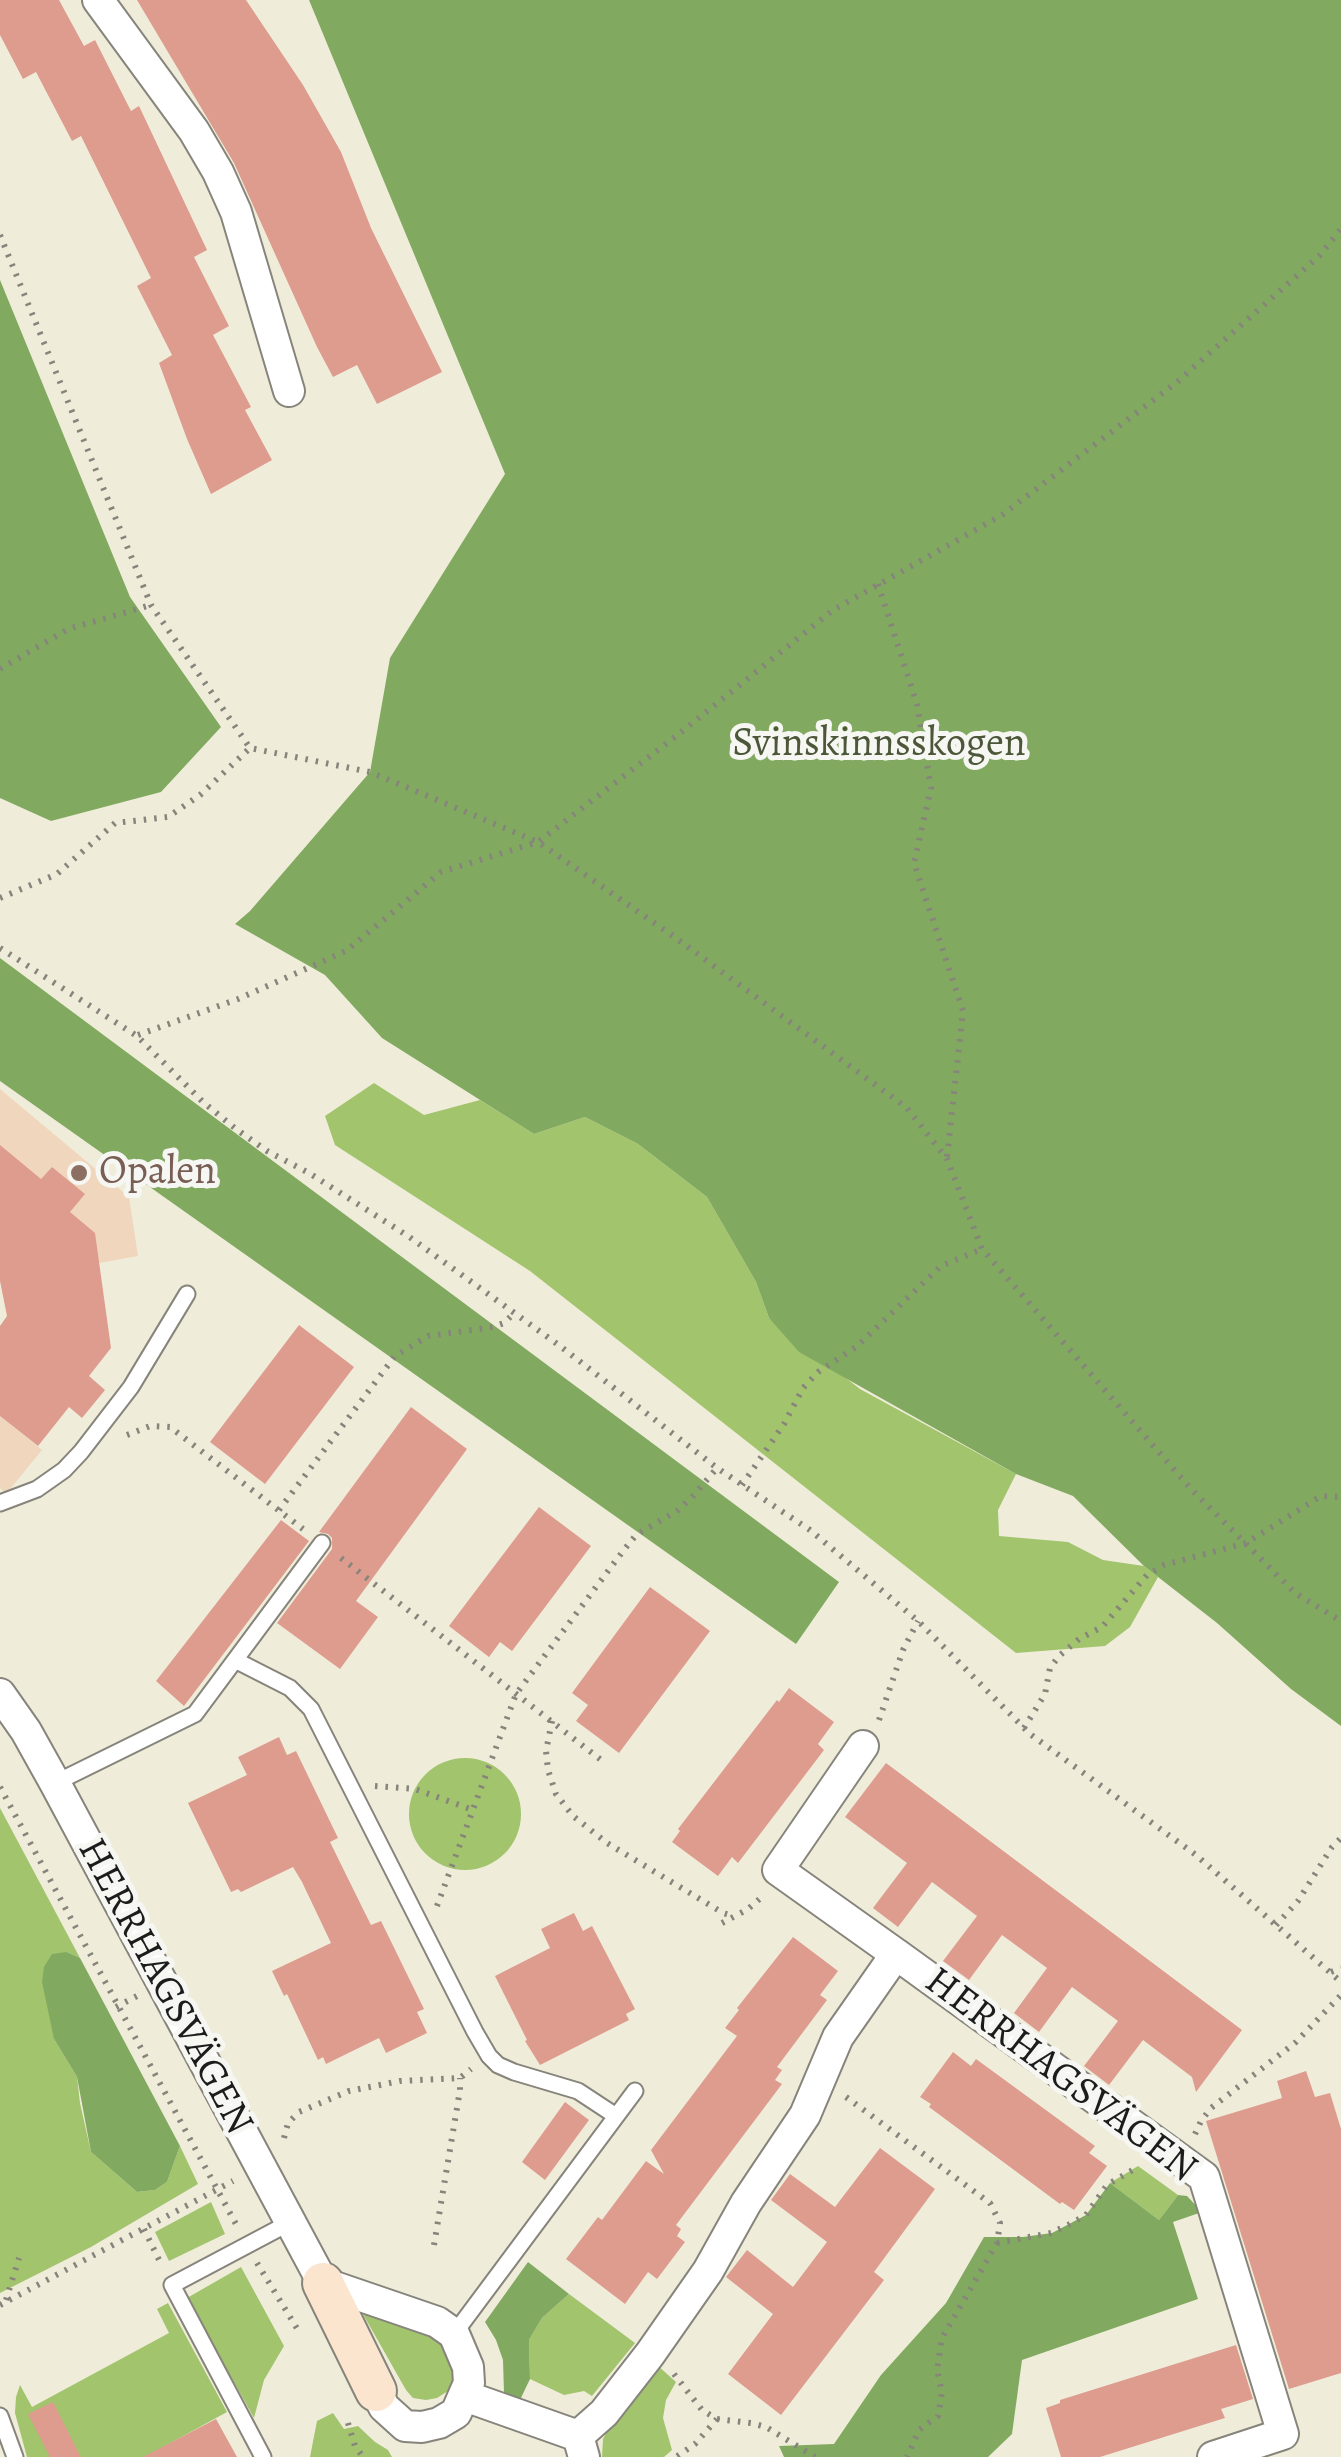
<!DOCTYPE html>
<html>
<head>
<meta charset="utf-8">
<style>
  body { margin:0 }
  canvas { display:block; background:#f0ecda }
</style>
</head>
<body>
<canvas width="1341" height="2457"></canvas>
<script>
const c = document.querySelector('canvas').getContext('2d');
c.lineJoin = 'round';
function fill(path, color) { c.fillStyle = color; c.fill(path, 'evenodd'); }
const toPath = rows => new Path2D(rows.map(r => 'M' + r).join(''));
function strokePath(path, color, width, dash) { c.strokeStyle = color; c.lineWidth = width; c.lineCap = dash ? 'butt' : 'round'; c.setLineDash(dash || []); c.stroke(path); }
function write(font, color, halo, rows, align = 'center') {
  c.font = font + ' Alegreya,serif'; c.lineWidth = 10; c.setLineDash([]); c.textBaseline = 'middle'; c.strokeStyle = halo; c.fillStyle = color; for (const [text, x, y, turn = 0] of rows) {
    c.save(); c.translate(x, y); c.rotate((+turn || 0) * Math.PI / 180); c.textAlign = isNaN(turn) ? turn : align; if (halo) c.strokeText(text, 0, 0); c.fillText(text, 0, 0); c.restore();
  }
}
fill(toPath([
  [0,1089,129,1197,138,1256,99,1263,70,1212,81,1198,52,1167,41,1179,0,1158],
  [0,1416,42,1450,6,1494,0,1488]
]), '#f0d6bc');
fill(toPath([
  [374,1083,424,1115,480,1100,534,1134,585,1117,638,1144,707,1197,756,1282,769,1318,860,1389,1016,1474,998,1510,999,1536,1068,1542,1103,1560,1144,1566,1158,1577,1130,1627,1105,1646,1016,1653,530,1271,335,1145,325,1116],
  '409 1814a56 56 0 1 1 112 0a56 56 0 1 1-112 0Z',
  [0,1808,80,1958,67,1952,54,2039,77,2077,80,2103,91,2152,137,2192,155,2190,167,2182,180,2146,198,2184,91,2247,0,2293],
  [1138,2166,1178,2195,1159,2220,1110,2183],
  [211,2202,225,2234,169,2261,155,2232],
  [241,2267,284,2346,264,2380,254,2418,187,2298],
  [569,2294,635,2343,592,2396,584,2391,564,2395,530,2379,529,2340,542,2318],
  [168,2303,227,2412,145,2457,27,2457,15,2413,16,2397,20,2385,32,2407,169,2333,157,2309],
  [365,2312,415,2325,439,2340,450,2357,454,2369,454,2381,448,2391,437,2398,426,2400,413,2398,406,2390,364,2316],
  [657,2365,676,2382,666,2400,663,2418,672,2450,664,2457,602,2457,603,2439,610,2425],
  [333,2413,344,2429,358,2426,375,2442,388,2450,392,2457,310,2457,317,2421]
]), '#a2c46d');
fill(toPath([
  [309,0,1341,0,1341,1726,1291,1689,1217,1623,1144,1566,1073,1496,1016,1474,799,1352,769,1318,756,1282,707,1197,638,1144,585,1117,534,1134,382,1038,325,975,235,924,250,911,370,772,390,658,505,474],
  [0,280,130,597,221,727,161,792,51,821,0,798],
  [0,958,839,1582,796,1644,0,1081],
  [67,1952,80,1958,180,2146,167,2182,155,2190,137,2192,91,2152,77,2077,54,2039,42,1982,44,1967,52,1954],
  [1110,2183,1159,2220,1178,2195,1187,2196,1202,2212,1173,2222,1198,2299,1022,2360,1012,2434,988,2457,784,2457,779,2446,834,2444,881,2375,946,2303,984,2237,1023,2237,1052,2233,1086,2215],
  [528,2262,569,2294,542,2318,529,2340,530,2379,520,2400,504,2393,503,2360,496,2340,485,2322]
]), '#81aa60');
fill(toPath([
  [0,0,59,0,84,46,95,40,131,111,139,106,207,250,194,257,229,326,213,335,251,407,245,410,272,460,211,494,187,439,159,363,172,355,137,286,151,278,81,136,72,141,36,72,23,79,0,35],
  [137,0,246,0,303,85,341,152,371,228,442,372,377,404,357,365,333,377,317,347,234,163],
  [0,1145,41,1179,52,1167,85,1194,70,1212,95,1233,111,1348,89,1376,105,1390,82,1418,69,1407,38,1446,0,1416,0,1326,7,1316,0,1281],
  [299,1325,354,1367,265,1484,210,1442],
  [411,1407,467,1449,356,1601,378,1617,340,1669,277,1623,332,1549,332,1538,328,1534,319,1532],
  [539,1507,591,1546,512,1651,500,1642,489,1657,449,1626],
  [281,1520,309,1541,184,1706,156,1681],
  [650,1587,710,1631,619,1753,576,1721,588,1705,572,1693],
  [789,1688,834,1722,818,1744,824,1750,738,1863,732,1857,718,1876,672,1842,680,1831,678,1829,777,1700,779,1702],
  [279,1737,287,1755,296,1751,338,1838,330,1842,362,1907,371,1925,381,1921,424,2009,417,2012,427,2033,386,2053,379,2038,326,2064,323,2057,318,2060,287,1994,284,1996,272,1971,331,1943,302,1882,293,1867,241,1892,238,1889,231,1892,188,1803,247,1775,238,1757],
  [886,1763,1242,2030,1196,2092,1192,2077,1143,2040,1109,2085,1084,2066,1118,2021,1072,1987,1039,2032,1014,2013,1047,1968,1002,1935,969,1980,943,1961,977,1916,932,1882,898,1927,873,1908,907,1863,845,1817],
  [574,1913,583,1931,592,1926,635,2009,626,2014,629,2020,540,2065,525,2041,527,2040,495,1976,550,1948,541,1929],
  [793,1937,838,1971,820,1995,827,2000,777,2067,782,2070,775,2080,782,2084,676,2225,681,2229,677,2236,685,2242,657,2279,648,2272,625,2304,566,2259,598,2217,602,2220,646,2161,664,2174,651,2150,737,2036,725,2028,739,2010,737,2008],
  [953,2052,971,2066,976,2059,1095,2146,1089,2153,1107,2166,1074,2210,1062,2202,1060,2204,929,2107,931,2104,920,2097],
  [1306,2071,1315,2097,1330,2093,1341,2129,1341,2373,1289,2389,1206,2121,1282,2098,1277,2081],
  [565,2102,589,2120,545,2180,522,2162],
  [880,2148,935,2189,874,2272,884,2280,781,2415,728,2374,773,2314,726,2277,747,2250,793,2287,827,2242,771,2200,790,2174,835,2207],
  [1236,2345,1253,2399,1221,2409,1225,2418,1100,2457,1061,2457,1046,2408,1060,2403,1060,2400],
  [53,2402,81,2457,50,2457,28,2414],
  [216,2419,237,2457,143,2457]
]), '#dd9c8e');
const lane = toPath([
  [0,1503,37,1489,64,1470,81,1452,131,1387,187,1294],
  [235,1660,290,1688,311,1709,475,2032,489,2056,498,2065,514,2072,578,2091,616,2116],
  [55,1783,195,1714,322,1543],
  [454,2334,635,2091],
  [0,2416,15,2457],
  [263,2457,172,2285,289,2223]
]);
const street = toPath([
  [98,0,194,131,218,172,236,212,289,391],
  [0,1694,26,1731,55,1783,323,2283,437,2322,454,2334,468,2367,469,2383,456,2413,439,2423,422,2427,405,2426,384,2407,376,2391],
  [863,1746,778,1870,896,1954],
  [465,2396,578,2436,584,2457],
  [578,2436,604,2413,650,2354,708,2271,746,2203,805,2115,838,2037,896,1954,1204,2177,1283,2434,1213,2457]
]);
const secondary = toPath([
  [323,2283,376,2391]
]);
strokePath(lane, '#86847b', 19);
strokePath(street, '#86847b', 34);
strokePath(secondary, '#86847b', 44);
strokePath(toPath([
  [0,235,151,605,250,748,370,772,538,842,673,936,907,1108,947,1159,982,1249,1191,1489,1295,1593,1341,1621],
  [878,584,917,704,931,788,914,863,963,1011,947,1157],
  [0,669,68,629,151,605],
  [0,898,57,874,115,823,168,817,200,795,250,748],
  [0,948,137,1036,203,1102,236,1129,267,1151,309,1173,408,1236,560,1346,717,1468,810,1530,918,1621,1030,1734,1196,1855,1341,1982],
  [138,1035,238,999,346,951,441,872,538,842,680,733,833,610,1002,515,1177,382,1319,256,1341,229],
  [127,1435,150,1426,170,1427,303,1529],
  [742,1485,784,1424,803,1388,818,1372,856,1347,941,1266,982,1249],
  [279,1510,395,1356,428,1336,493,1327,504,1323,514,1313],
  [341,1558,605,1763],
  [879,1720,903,1650,918,1621],
  [552,1721,546,1751,548,1770,556,1794,573,1816,607,1843,723,1913,733,1916],
  [1024,1728,1045,1694,1050,1668,1059,1656,1079,1639,1102,1627,1147,1575,1164,1565,1246,1543,1321,1496,1341,1497],
  [375,1786,415,1789,473,1810],
  [0,1787,237,2226],
  [437,1906,516,1694,623,1551,636,1535,678,1510,693,1496,717,1468],
  [722,1923,748,1909,763,1896],
  [1276,1925,1298,1901,1332,1847,1341,1838],
  [1331,1972,1341,1968],
  [116,2007,137,1996],
  [846,2097,990,2203,1000,2223,997,2243,942,2338,937,2370,942,2392,938,2416,919,2430,907,2457],
  [1195,2134,1201,2121,1211,2108,1296,2042,1341,1995],
  [284,2138,288,2123,299,2112,349,2091,400,2081,460,2078,471,2069],
  [144,2229,162,2266],
  [997,2243,1051,2233,1068,2225,1086,2215,1107,2185,1136,2168],
  [434,2245,460,2090,460,2078],
  [257,2263,298,2330],
  [6,2300,19,2258],
  [0,2305,233,2181],
  [674,2374,702,2410,717,2419,695,2444,676,2457],
  [717,2419,751,2423,766,2427,815,2457],
  [348,2423,355,2446,363,2457]
]), '#86847b', 6, [2.5, 8]);
strokePath(lane, '#fff', 15);
strokePath(street, '#fff', 30);
strokePath(secondary, '#fce5cf', 40);
for (const [x, y, r, color] of [
  [79,1173,10,"#8d6e63"]
]) { const dot = new Path2D(); dot.arc(x, y, r, 0, 2 * Math.PI); c.fillStyle = color; c.fill(dot); strokePath(dot, '#f6f6f2', 4); }
write('40px', '#4b5738', '#f6f6f2', [
  ["Svinskinnsskogen",879,745]
]);
write('40px', '#785e54', '#f6f6f2', [
  ["Opalen",99,1173]
], 'left');
write('40px', '#1c1c1c', '#f6f6f2', [
  ["HERRHAGSVÄGEN",164,1987,62],
  ["HERRHAGSVÄGEN",1060,2076,37]
]);
</script>
</body>
</html>
